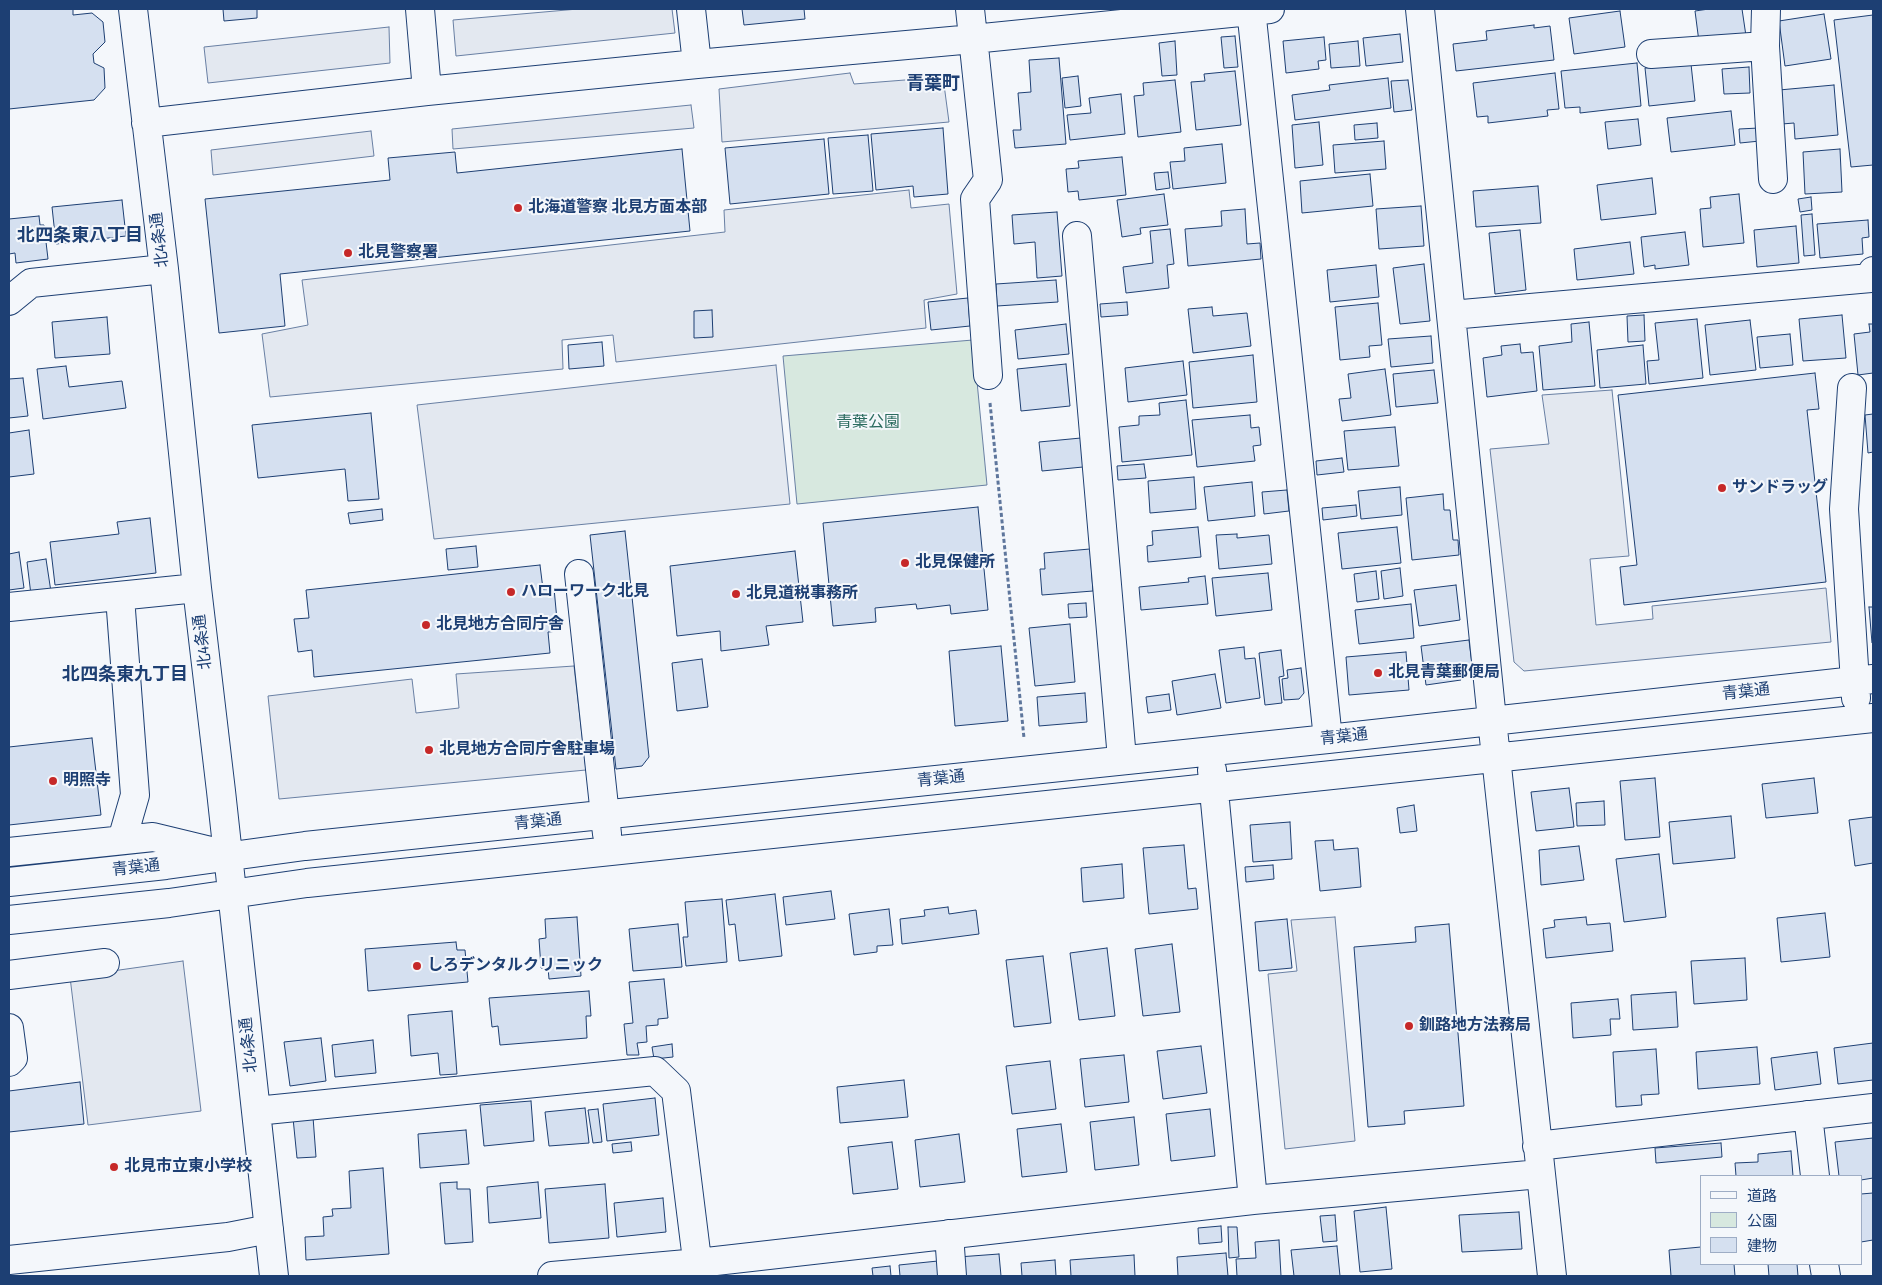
<!DOCTYPE html>
<html>
<head>
<meta charset="utf-8">
<style>
  body { margin:0 }
  #map { position:relative; width:1882px; height:1285px; overflow:hidden; background:#f4f7fb; font-family:"Fira Sans Condensed","Noto Sans JP",sans-serif }
  canvas { display:block }
  .frame { position:absolute; inset:0; border:10px solid #1d3f73; pointer-events:none }
  .legend { position:absolute; left:1700px; top:1175px; width:162px; height:90px; box-sizing:border-box; background:#f4f7fb; border:1px solid #9eadc5; margin:0; padding:6px 9px; list-style:none; font-size:15px; color:#1d3f73 }
  .legend li { display:flex; align-items:center; gap:10px; height:25px }
  .legend b { width:25px; border:1px solid #9eadc5 }
</style>
</head>
<body>
<div id="map">
<canvas width="1882" height="1285"></canvas>
<div class="frame"></div>
<ul class="legend">
<li><b style="height:6px;background:#f4f7fb"></b>道路</li>
<li><b style="height:14px;background:#d7e8df"></b>公園</li>
<li><b style="height:14px;background:#d5e0f0"></b>建物</li>
</ul>
</div>
<script>
const c = document.querySelector('canvas').getContext('2d');
c.lineJoin = 'round';
function fill(path, color) { c.fillStyle = color; c.fill(path, 'evenodd'); }
const toPath = rows => new Path2D(rows.map(r => 'M' + r).join(''));
function strokePath(path, color, width, dash) { c.strokeStyle = color; c.lineWidth = width; c.lineCap = dash ? 'butt' : 'round'; c.setLineDash(dash || []); c.stroke(path); }
function write(font, color, halo, rows, align = 'center') {
  c.font = font + ' "Fira Sans Condensed","Noto Sans JP",sans-serif'; c.lineWidth = 4; c.setLineDash([]); c.textBaseline = 'middle'; c.strokeStyle = halo; c.fillStyle = color; for (const [text, x, y, turn = 0] of rows) {
    c.save(); c.translate(x, y); c.rotate((+turn || 0) * Math.PI / 180); c.textAlign = isNaN(turn) ? turn : align; if (halo) c.strokeText(text, 0, 0); c.fillText(text, 0, 0); c.restore();
  }
}
const green = toPath([
  [973,340,987,485,797,504,783,356,973,340]
]);
fill(green, '#d7e8df');
strokePath(green, '#687fa3', 1);
const parking = toPath([
  [578,9,672,9,675,33,456,56,453,20,578,9],
  [389,27,390,63,208,83,204,47,389,27],
  [850,73,854,84,943,77,949,122,722,142,719,89,850,73],
  [691,105,694,128,453,149,452,129,691,105],
  [371,131,374,156,213,175,211,150,371,131],
  [909,190,911,208,949,204,957,294,924,300,926,328,616,362,613,335,562,340,563,369,270,397,262,334,308,325,302,280,725,232,724,210,909,190],
  [776,365,790,504,434,539,417,405,776,365],
  [1612,390,1629,556,1590,559,1596,625,1653,619,1652,606,1826,588,1831,642,1524,671,1514,662,1490,449,1549,444,1542,395,1612,390],
  [574,666,586,770,279,799,268,696,412,679,416,713,459,708,456,674,574,666],
  [1335,917,1355,1141,1285,1149,1268,974,1297,971,1291,920,1335,917],
  [183,961,201,1111,88,1125,70,977,183,961]
]);
fill(parking, '#e3e8f0');
strokePath(parking, '#687fa3', 1);
const building = toPath([
  [9,9,73,9,73,15,92,13,103,22,105,42,93,54,94,63,104,68,105,88,94,100,9,109,9,9],
  [223,9,257,9,257,18,224,21,223,9],
  [742,9,804,9,805,19,744,25,742,9],
  [1709,9,1742,9,1746,36,1699,42,1695,11,1709,9],
  [1620,11,1625,47,1574,54,1569,18,1620,11],
  [1824,14,1831,59,1785,66,1779,21,1824,14],
  [1873,15,1873,165,1851,167,1834,20,1873,15],
  [1534,25,1534,28,1550,26,1554,60,1456,71,1453,44,1487,40,1486,31,1534,25],
  [1400,34,1403,62,1366,66,1363,38,1400,34],
  [1235,36,1238,67,1224,68,1221,37,1235,36],
  [1324,37,1326,60,1318,61,1319,69,1286,73,1283,41,1324,37],
  [1175,41,1177,75,1162,76,1159,43,1175,41],
  [1358,41,1360,66,1331,68,1329,44,1358,41],
  [1059,58,1066,144,1015,148,1013,130,1021,130,1018,93,1031,92,1029,60,1059,58],
  [1637,63,1641,106,1580,113,1580,107,1565,108,1561,71,1637,63],
  [1691,64,1695,101,1649,106,1645,68,1691,64],
  [1749,67,1750,93,1724,94,1722,69,1749,67],
  [1235,71,1241,125,1196,130,1191,82,1205,81,1204,74,1235,71],
  [1555,73,1559,109,1547,110,1548,116,1488,123,1488,116,1477,117,1473,83,1555,73],
  [1078,76,1081,106,1065,108,1062,78,1078,76],
  [1388,78,1391,108,1295,120,1292,95,1330,90,1329,85,1388,78],
  [1175,80,1181,132,1138,137,1134,96,1144,95,1143,83,1175,80],
  [1408,80,1412,110,1394,112,1391,81,1408,80],
  [1834,85,1838,135,1795,139,1794,123,1782,124,1779,90,1834,85],
  [1121,94,1125,134,1070,140,1067,115,1091,113,1089,98,1121,94],
  [1731,111,1735,145,1671,152,1667,118,1731,111],
  [1638,119,1641,145,1608,149,1605,122,1638,119],
  [1319,122,1323,165,1295,168,1292,125,1319,122],
  [1377,123,1378,138,1355,140,1354,125,1377,123],
  [943,128,948,194,914,197,913,186,876,190,871,134,943,128],
  [1759,128,1760,141,1740,143,1739,129,1759,128],
  [868,135,873,191,833,194,828,138,868,135],
  [824,139,829,194,730,204,725,148,824,139],
  [1384,141,1386,169,1335,173,1333,145,1384,141],
  [1222,144,1226,183,1173,189,1170,162,1185,161,1184,148,1222,144],
  [682,149,690,231,280,274,285,326,219,333,205,199,390,180,388,158,455,152,457,173,682,149],
  [1840,149,1842,192,1805,194,1803,152,1840,149],
  [1122,157,1126,195,1079,200,1078,191,1068,192,1066,169,1079,168,1078,161,1122,157],
  [1168,172,1170,188,1156,190,1154,173,1168,172],
  [1370,174,1373,206,1302,213,1300,181,1370,174],
  [1652,178,1656,214,1601,220,1597,185,1652,178],
  [1538,186,1541,223,1476,227,1473,191,1538,186],
  [1164,194,1168,225,1140,228,1141,234,1122,237,1117,200,1164,194],
  [1739,194,1744,243,1703,247,1700,209,1711,208,1710,197,1739,194],
  [1811,197,1812,210,1800,212,1798,199,1811,197],
  [122,200,126,236,56,244,52,207,122,200],
  [1421,206,1424,246,1379,249,1376,209,1421,206],
  [1245,209,1247,244,1260,243,1261,259,1188,266,1185,229,1222,226,1221,211,1245,209],
  [1057,212,1062,276,1037,278,1035,242,1014,244,1012,215,1057,212],
  [1812,214,1815,255,1804,256,1801,215,1812,214],
  [39,216,40,225,44,225,48,259,16,263,15,253,9,254,9,219,39,216],
  [1868,220,1869,237,1862,238,1863,254,1820,258,1817,224,1868,220],
  [1796,226,1799,263,1757,267,1754,230,1796,226],
  [1170,229,1174,264,1167,265,1169,288,1126,293,1123,267,1153,263,1150,231,1170,229],
  [1520,230,1526,290,1495,294,1489,233,1520,230],
  [1685,232,1689,265,1655,269,1655,265,1644,267,1641,237,1685,232],
  [1630,242,1634,274,1577,280,1574,249,1630,242],
  [1424,264,1430,321,1400,324,1393,268,1424,264],
  [1376,265,1379,297,1330,302,1327,270,1376,265],
  [1056,280,1058,302,997,306,996,284,1056,280],
  [968,298,970,326,931,330,928,302,968,298],
  [1127,302,1128,315,1101,317,1100,304,1127,302],
  [1378,303,1382,345,1369,346,1370,357,1340,360,1335,307,1378,303],
  [1212,307,1213,316,1247,313,1251,346,1193,353,1188,309,1212,307],
  [712,310,713,337,694,338,694,311,712,310],
  [1644,315,1645,341,1628,342,1627,316,1644,315],
  [1842,315,1846,358,1803,361,1799,319,1842,315],
  [107,317,110,354,55,358,52,322,107,317],
  [1697,319,1703,378,1649,384,1647,361,1659,360,1655,323,1697,319],
  [1750,320,1756,370,1710,375,1705,325,1750,320],
  [1589,322,1595,386,1543,390,1539,346,1572,342,1571,324,1589,322],
  [1066,324,1069,354,1018,359,1015,330,1066,324],
  [1869,324,1873,324,1873,373,1858,375,1854,334,1870,332,1869,324],
  [1790,334,1793,365,1760,368,1757,337,1790,334],
  [1431,336,1433,363,1391,367,1388,339,1431,336],
  [602,342,604,366,569,369,568,345,602,342],
  [1520,344,1521,353,1533,352,1537,391,1487,397,1483,358,1502,355,1501,346,1520,344],
  [1643,345,1646,384,1600,388,1597,350,1643,345],
  [1253,355,1257,402,1193,408,1189,362,1253,355],
  [1183,361,1187,395,1128,402,1125,368,1183,361],
  [1066,364,1070,406,1021,411,1017,369,1066,364],
  [66,366,69,387,122,381,126,408,43,419,37,369,66,366],
  [1385,369,1391,415,1342,421,1339,399,1351,398,1348,374,1385,369],
  [1434,370,1438,403,1396,407,1393,374,1434,370],
  [1815,373,1819,409,1807,410,1826,582,1624,605,1620,567,1637,565,1618,395,1815,373],
  [23,378,28,416,9,418,9,379,23,378],
  [1186,400,1192,455,1122,462,1119,427,1139,425,1139,416,1160,415,1159,403,1186,400],
  [371,413,379,499,348,501,345,469,258,478,252,425,371,413],
  [1873,414,1873,452,1868,453,1865,415,1873,414],
  [1250,415,1251,428,1259,427,1261,445,1253,446,1255,461,1197,467,1192,420,1250,415],
  [1395,427,1399,466,1348,470,1344,431,1395,427],
  [29,430,34,474,9,477,9,433,29,430],
  [1081,438,1083,467,1042,471,1039,442,1081,438],
  [1342,458,1344,472,1317,475,1316,461,1342,458],
  [1144,464,1146,478,1118,480,1117,466,1144,464],
  [1194,477,1196,509,1150,513,1148,481,1194,477],
  [1252,482,1255,516,1208,521,1204,487,1252,482],
  [1400,487,1402,515,1361,519,1358,491,1400,487],
  [1287,490,1289,511,1264,514,1262,492,1287,490],
  [1443,494,1444,510,1450,510,1453,540,1458,540,1459,555,1412,560,1406,498,1443,494],
  [1356,505,1357,516,1323,520,1322,508,1356,505],
  [978,507,988,610,951,614,950,605,917,609,916,604,875,608,876,622,833,626,823,523,978,507],
  [382,509,383,520,350,524,348,513,382,509],
  [150,518,156,573,55,585,50,542,119,534,117,522,150,518],
  [1198,527,1201,557,1148,562,1147,546,1153,545,1152,531,1198,527],
  [1397,527,1401,563,1342,569,1338,533,1397,527],
  [625,531,649,757,642,766,616,769,590,535,625,531],
  [1237,534,1237,538,1269,535,1272,564,1219,569,1216,535,1237,534],
  [476,546,478,567,448,570,446,549,476,546],
  [1090,549,1093,591,1042,595,1040,569,1045,569,1044,553,1090,549],
  [795,551,803,622,766,626,769,645,721,651,720,631,677,636,670,566,795,551],
  [19,552,24,588,9,590,9,554,19,552],
  [46,559,51,592,31,595,27,562,46,559],
  [540,565,543,589,554,588,558,631,548,632,550,653,314,677,312,650,298,652,294,619,309,618,306,590,540,565],
  [1400,568,1403,596,1384,599,1381,571,1400,568],
  [1376,571,1379,599,1357,602,1354,574,1376,571],
  [1268,573,1272,610,1216,616,1212,578,1268,573],
  [1205,576,1208,604,1141,610,1139,587,1189,582,1188,578,1205,576],
  [1456,585,1460,620,1419,626,1414,590,1456,585],
  [1086,603,1087,617,1069,618,1068,604,1086,603],
  [1411,604,1414,638,1359,644,1355,610,1411,604],
  [1869,607,1873,607,1873,642,1872,643,1869,607],
  [1070,624,1075,682,1035,686,1029,628,1070,624],
  [1469,640,1473,672,1460,673,1461,680,1426,685,1421,646,1469,640],
  [1001,646,1008,721,955,726,949,651,1001,646],
  [1244,647,1245,659,1255,658,1260,698,1226,703,1219,650,1244,647],
  [1281,650,1284,676,1279,677,1282,703,1265,705,1259,653,1281,650],
  [1406,652,1409,690,1349,695,1346,657,1406,652],
  [702,659,708,707,677,711,672,663,702,659],
  [1301,668,1304,693,1299,699,1284,700,1282,679,1288,678,1287,670,1301,668],
  [1215,674,1221,708,1177,715,1172,681,1215,674],
  [1085,693,1087,722,1039,726,1037,697,1085,693],
  [1169,694,1171,710,1148,713,1146,697,1169,694],
  [92,738,101,815,9,825,9,747,92,738],
  [1655,778,1660,837,1625,840,1620,781,1655,778],
  [1814,778,1818,813,1766,818,1762,784,1814,778],
  [1569,788,1574,827,1536,831,1531,792,1569,788],
  [1604,801,1605,825,1577,826,1576,803,1604,801],
  [1414,805,1417,831,1400,833,1397,808,1414,805],
  [1731,816,1735,858,1673,864,1669,822,1731,816],
  [1873,817,1873,863,1855,866,1849,820,1873,817],
  [1290,822,1292,859,1253,862,1250,825,1290,822],
  [1333,840,1334,850,1358,848,1361,887,1320,891,1315,841,1333,840],
  [1184,845,1188,889,1196,888,1198,909,1149,914,1143,848,1184,845],
  [1579,846,1584,880,1541,885,1539,850,1579,846],
  [1659,854,1666,917,1624,922,1616,859,1659,854],
  [1122,864,1124,898,1083,902,1081,868,1122,864],
  [1273,865,1274,879,1246,882,1245,867,1273,865],
  [831,891,835,919,786,925,783,897,831,891],
  [775,894,782,956,739,961,735,924,729,925,726,900,775,894],
  [722,899,727,962,686,966,683,937,688,937,685,902,722,899],
  [948,907,949,914,976,910,979,934,902,944,900,919,925,916,924,910,948,907],
  [889,909,893,945,877,946,877,952,854,955,849,914,889,909],
  [1825,913,1830,957,1781,962,1777,918,1825,913],
  [577,917,581,976,549,979,548,968,541,968,539,939,546,938,545,919,577,917],
  [1586,917,1587,925,1610,923,1613,951,1546,958,1543,929,1555,927,1554,920,1586,917],
  [1287,919,1292,968,1259,971,1255,922,1287,919],
  [678,924,682,967,633,971,629,929,678,924],
  [1449,924,1464,1106,1404,1111,1405,1124,1368,1127,1354,947,1416,942,1415,927,1449,924],
  [456,942,457,950,465,950,468,982,368,991,365,949,456,942],
  [1172,944,1180,1012,1143,1016,1135,949,1172,944],
  [1107,948,1115,1016,1079,1020,1070,953,1107,948],
  [1043,956,1051,1023,1014,1027,1006,960,1043,956],
  [1745,958,1747,1000,1694,1004,1691,961,1745,958],
  [664,979,668,1018,658,1019,658,1025,646,1026,647,1042,637,1043,639,1055,627,1055,624,1024,633,1023,629,982,664,979],
  [589,991,591,1016,586,1016,587,1038,500,1045,498,1026,492,1027,489,998,589,991],
  [1676,992,1678,1027,1633,1030,1631,995,1676,992],
  [1618,999,1620,1019,1610,1019,1611,1035,1573,1038,1571,1003,1618,999],
  [452,1011,457,1074,440,1075,438,1053,411,1056,408,1015,452,1011],
  [321,1038,326,1081,290,1086,284,1042,321,1038],
  [373,1040,376,1073,335,1077,332,1045,373,1040],
  [1873,1043,1873,1080,1838,1084,1834,1048,1873,1043],
  [672,1044,673,1057,654,1059,652,1047,672,1044],
  [1201,1046,1207,1093,1163,1099,1157,1051,1201,1046],
  [1757,1047,1760,1084,1698,1089,1696,1052,1757,1047],
  [1656,1049,1659,1094,1641,1095,1642,1105,1616,1107,1613,1052,1656,1049],
  [1817,1052,1821,1084,1775,1090,1771,1058,1817,1052],
  [1124,1055,1129,1102,1085,1107,1080,1059,1124,1055],
  [1050,1061,1056,1109,1012,1114,1006,1066,1050,1061],
  [904,1080,908,1117,840,1123,837,1087,904,1080],
  [80,1082,84,1124,9,1132,9,1091,80,1082],
  [655,1098,659,1135,607,1141,603,1104,655,1098],
  [531,1101,534,1141,484,1146,480,1105,531,1101],
  [585,1108,589,1143,549,1146,545,1112,585,1108],
  [598,1109,602,1142,593,1143,588,1110,598,1109],
  [1210,1109,1215,1156,1171,1161,1166,1114,1210,1109],
  [313,1117,316,1157,297,1158,293,1118,313,1117],
  [1134,1117,1139,1165,1095,1170,1090,1122,1134,1117],
  [1061,1124,1067,1172,1022,1177,1017,1129,1061,1124],
  [466,1130,469,1164,420,1168,418,1134,466,1130],
  [959,1134,965,1182,920,1187,915,1140,959,1134],
  [1873,1138,1873,1178,1861,1180,1861,1176,1839,1176,1835,1142,1873,1138],
  [631,1142,632,1151,613,1153,612,1144,631,1142],
  [892,1142,898,1189,853,1194,848,1147,892,1142],
  [1721,1143,1722,1157,1656,1163,1655,1148,1721,1143],
  [1791,1151,1793,1176,1736,1176,1735,1163,1758,1162,1758,1154,1791,1151],
  [383,1168,389,1254,306,1260,305,1237,324,1236,323,1217,333,1216,332,1209,351,1208,349,1171,383,1168],
  [457,1182,457,1189,470,1189,473,1242,445,1244,440,1183,457,1182],
  [538,1182,541,1218,489,1223,487,1187,538,1182],
  [605,1184,609,1238,549,1243,545,1189,605,1184],
  [1873,1193,1873,1240,1861,1242,1861,1194,1873,1193],
  [663,1198,666,1232,617,1237,614,1203,663,1198],
  [1386,1207,1392,1269,1360,1272,1354,1211,1386,1207],
  [1519,1212,1522,1249,1462,1252,1459,1215,1519,1212],
  [1335,1215,1337,1241,1323,1242,1320,1216,1335,1215],
  [1221,1226,1222,1242,1199,1244,1198,1228,1221,1226],
  [1228,1227,1237,1227,1239,1257,1229,1258,1228,1227],
  [1279,1240,1281,1276,1237,1276,1236,1259,1256,1258,1255,1242,1279,1240],
  [1337,1246,1340,1276,1294,1276,1291,1250,1337,1246],
  [1701,1247,1701,1264,1734,1264,1735,1276,1671,1276,1669,1250,1701,1247],
  [1226,1253,1228,1276,1178,1276,1177,1257,1226,1253],
  [999,1254,1001,1276,959,1276,958,1257,999,1254],
  [1134,1255,1135,1276,1071,1276,1070,1260,1134,1255],
  [1055,1260,1056,1276,1022,1276,1021,1263,1055,1260],
  [938,1261,939,1276,900,1276,899,1265,938,1261],
  [1768,1264,1797,1264,1798,1276,1769,1276,1768,1264],
  [890,1266,891,1276,873,1276,872,1268,890,1266]
]);
fill(building, '#d5e0f0');
strokePath(building, '#1d3f73', 1);
const minor = toPath([
  [133,9,164,269,197,588,221,791,274,1276],
  [420,9,427,91],
  [691,9,697,64],
  [970,9,988,180,975,199,988,375],
  [1251,9,1328,739],
  [1420,9,1492,720,1552,1276],
  [1766,9,1765,46,1773,179],
  [1651,54,1765,46],
  [146,123,427,91,697,64,973,39,1270,9],
  [1077,236,1122,759],
  [9,301,31,283,164,269],
  [1451,315,1871,278,1873,271],
  [1852,388,1844,509,1856,698],
  [579,574,607,834],
  [120,597,135,795,122,840],
  [9,607,197,588],
  [1212,770,1253,1200],
  [9,852,153,837,215,852],
  [9,882,166,865,305,846,1328,739,1873,679],
  [9,920,169,903,307,883,1873,718],
  [9,975,105,963],
  [9,1028,13,1058,9,1062],
  [256,1111,655,1071,676,1091,699,1276],
  [1808,1115,1815,1176],
  [1537,1146,1873,1108],
  [949,1234,952,1276],
  [9,1260,228,1237,269,1229],
  [1824,1264,1826,1276],
  [552,1276,698,1263,1253,1200,1540,1174]
]);
strokePath(minor, '#1d3f73', 30);
strokePath(toPath([
  [990,403,1024,738]
]), '#5e769c', 3, [4, 2.5]);
strokePath(minor, '#f4f7fb', 28);
for (const [x, y, r, color] of [
  [518,208,5,"#c62828"],
  [348,253,5,"#c62828"],
  [1722,488,5,"#c62828"],
  [905,563,5,"#c62828"],
  [511,592,5,"#c62828"],
  [736,594,5,"#c62828"],
  [426,625,5,"#c62828"],
  [1378,673,5,"#c62828"],
  [429,750,5,"#c62828"],
  [53,781,5,"#c62828"],
  [417,966,5,"#c62828"],
  [1409,1026,5,"#c62828"],
  [114,1167,5,"#c62828"]
]) { const dot = new Path2D(); dot.arc(x, y, r, 0, 2 * Math.PI); c.fillStyle = color; c.fill(dot); strokePath(dot, '#f4f7fb', 2); }
write('bold 16px', '#1d3f73', '#f4f7fb', [
  ["北海道警察 北見方面本部",528,208],
  ["北見警察署",358,253],
  ["サンドラッグ",1732,488],
  ["北見保健所",915,563],
  ["ハローワーク北見",521,592],
  ["北見道税事務所",746,594],
  ["北見地方合同庁舎",436,625],
  ["北見青葉郵便局",1388,673],
  ["北見地方合同庁舎駐車場",439,750],
  ["明照寺",63,781],
  ["しろデンタルクリニック",427,966],
  ["釧路地方法務局",1419,1026],
  ["北見市立東小学校",124,1167]
], 'left');
write('16px', '#1d3f73', '#f4f7fb', [
  ["北4条通",160,240,-97],
  ["北4条通",203,642,-97],
  ["青葉通",1746,692,-6],
  ["青葉通",1344,737,-6],
  ["青葉通",941,779,-6],
  ["青葉通",538,822,-6],
  ["青葉通",136,868,-6],
  ["北4条通",249,1045,-96]
]);
write('16px', '#2c6c60', '#f4f7fb', [
  ["青葉公園",868,423]
]);
write('bold 18px', '#1d3f73', '#f4f7fb', [
  ["青葉町",933,84],
  ["北四条東八丁目",80,236],
  ["北四条東九丁目",125,675]
]);
</script>
</body>
</html>
